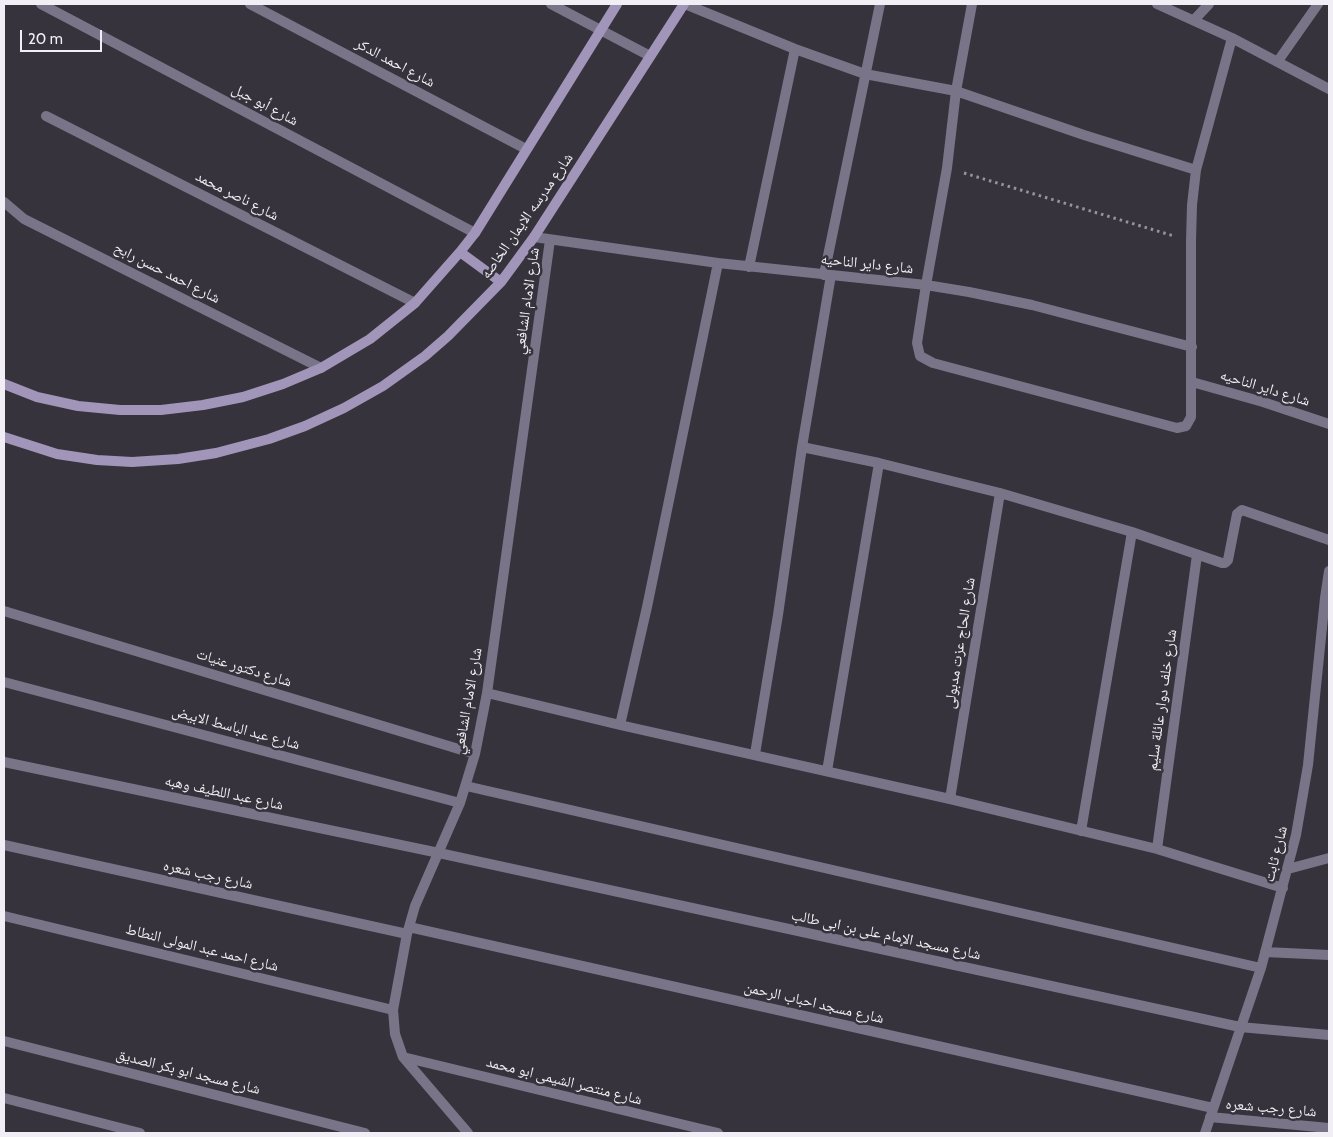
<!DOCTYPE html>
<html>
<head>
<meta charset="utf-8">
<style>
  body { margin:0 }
  #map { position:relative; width:1333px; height:1137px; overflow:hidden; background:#36333c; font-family:Cabin,sans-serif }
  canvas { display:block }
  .frame { position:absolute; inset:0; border:5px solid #f1eff5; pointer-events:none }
  .scale { position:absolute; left:20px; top:30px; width:82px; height:22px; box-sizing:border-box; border:2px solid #f1eff5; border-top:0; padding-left:6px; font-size:15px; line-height:18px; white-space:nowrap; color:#f1eff5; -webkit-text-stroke:4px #36333c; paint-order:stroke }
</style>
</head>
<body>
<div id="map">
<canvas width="1333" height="1137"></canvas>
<div class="frame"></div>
<div class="scale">20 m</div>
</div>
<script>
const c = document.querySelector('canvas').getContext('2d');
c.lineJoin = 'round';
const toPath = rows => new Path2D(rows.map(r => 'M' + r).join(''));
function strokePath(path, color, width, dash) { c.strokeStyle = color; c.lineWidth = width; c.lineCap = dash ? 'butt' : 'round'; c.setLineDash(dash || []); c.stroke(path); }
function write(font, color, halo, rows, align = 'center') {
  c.font = font + ' Cabin,"Noto Naskh Arabic",sans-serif'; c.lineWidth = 5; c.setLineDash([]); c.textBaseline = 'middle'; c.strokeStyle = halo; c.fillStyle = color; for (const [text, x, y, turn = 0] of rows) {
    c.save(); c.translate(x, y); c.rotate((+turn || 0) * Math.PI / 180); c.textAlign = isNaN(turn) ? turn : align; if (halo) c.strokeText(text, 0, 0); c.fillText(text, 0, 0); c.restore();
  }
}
strokePath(toPath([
  [964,173,1174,236]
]), '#96949b', 3, [2.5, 4]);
strokePath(toPath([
  [41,4,475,233],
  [250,4,526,149],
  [551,4,650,56],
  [685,4,795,49,865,74,956,91,1084,135,1196,170],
  [972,4,956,91,947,168,926,285,917,343,920,356,933,363,1177,428,1186,426,1191,417,1191,241,1192,205,1196,170,1232,38],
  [1157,4,1232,38,1329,89],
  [1194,20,1209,4],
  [1278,61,1318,4],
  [46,116,415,303],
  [4,202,24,219,321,368],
  [534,237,718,263,926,285,969,292,1032,305,1192,347],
  [749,267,795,49],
  [824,275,880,4],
  [1192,382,1263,402,1329,424],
  [802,447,879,463],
  [4,611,475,754],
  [4,682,460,803],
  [487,693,620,725,950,799,1157,849,1283,888],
  [620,725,647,607,718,263],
  [755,754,778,615,802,447,831,275],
  [4,762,439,853,1240,1027,1329,1035],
  [827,771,879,463,1000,493,1132,532,1222,563,1225,563,1228,560,1237,514,1242,510,1329,540],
  [466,786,1261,968],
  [950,799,1000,493],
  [1081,831,1132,532],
  [4,845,407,934],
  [1157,849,1197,555],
  [1288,869,1329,858],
  [4,916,393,1010],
  [409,927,1213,1108],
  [1265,952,1329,955],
  [4,1041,365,1133],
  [403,1057,718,1133],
  [4,1098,140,1133],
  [1210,1117,1329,1128],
  [468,1133,403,1057,395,1034,393,1010,407,934,415,906,460,803,475,754,487,693,550,240],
  [1205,1133,1261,968,1296,835,1308,765,1325,598,1329,571]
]), '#7a7489', 10);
strokePath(toPath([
  [460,252,501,282],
  [4,384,37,397,78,406,120,410,161,410,203,405,243,397,283,384,321,368,370,339,415,303,460,252,475,233,617,4],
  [4,437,57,454,97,460,132,462,178,459,216,453,269,439,305,426,344,408,383,386,425,356,448,336,501,282,534,237,684,4]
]), '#a196b9', 10);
write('15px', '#f1eff5', '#36333c', [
  ["شارع احمد الدكر",395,63,28],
  ["شارع أبو جبل",265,105,28],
  ["شارع ناصر محمد",237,196,27],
  ["شارع مدرسه الايمان الخاصه",527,216,-55],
  ["شارع داير الناحيه",867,264,6],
  ["شارع احمد حسن رابح",167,273,27],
  ["شارع الامام الشافعي",527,301,-82],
  ["شارع داير الناحيه",1265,388,17],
  ["شارع الحاج عزت مدبولى",960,643,-81],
  ["شارع دكتور عنيات",244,668,17],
  ["شارع خلف دوار عائلة سليم",1162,700,-82],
  ["شارع الامام الشافعي",468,701,-80],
  ["شارع عبد الباسط الابيض",236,728,15],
  ["شارع عبد اللطيف وهبه",224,793,12],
  ["شارع ثابت",1276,854,-76],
  ["شارع رجب شعره",208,875,12],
  ["شارع مسجد الإمام على بن ابى طالب",886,935,12],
  ["شارع احمد عبد المولى النطاط",202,948,14],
  ["شارع مسجد احباب الرحمن",814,1003,13],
  ["شارع مسجد ابو بكر الصديق",188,1072,14],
  ["شارع منتصر الشيمى ابو محمد",564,1081,14],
  ["شارع رجب شعره",1271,1108,5]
]);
</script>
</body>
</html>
